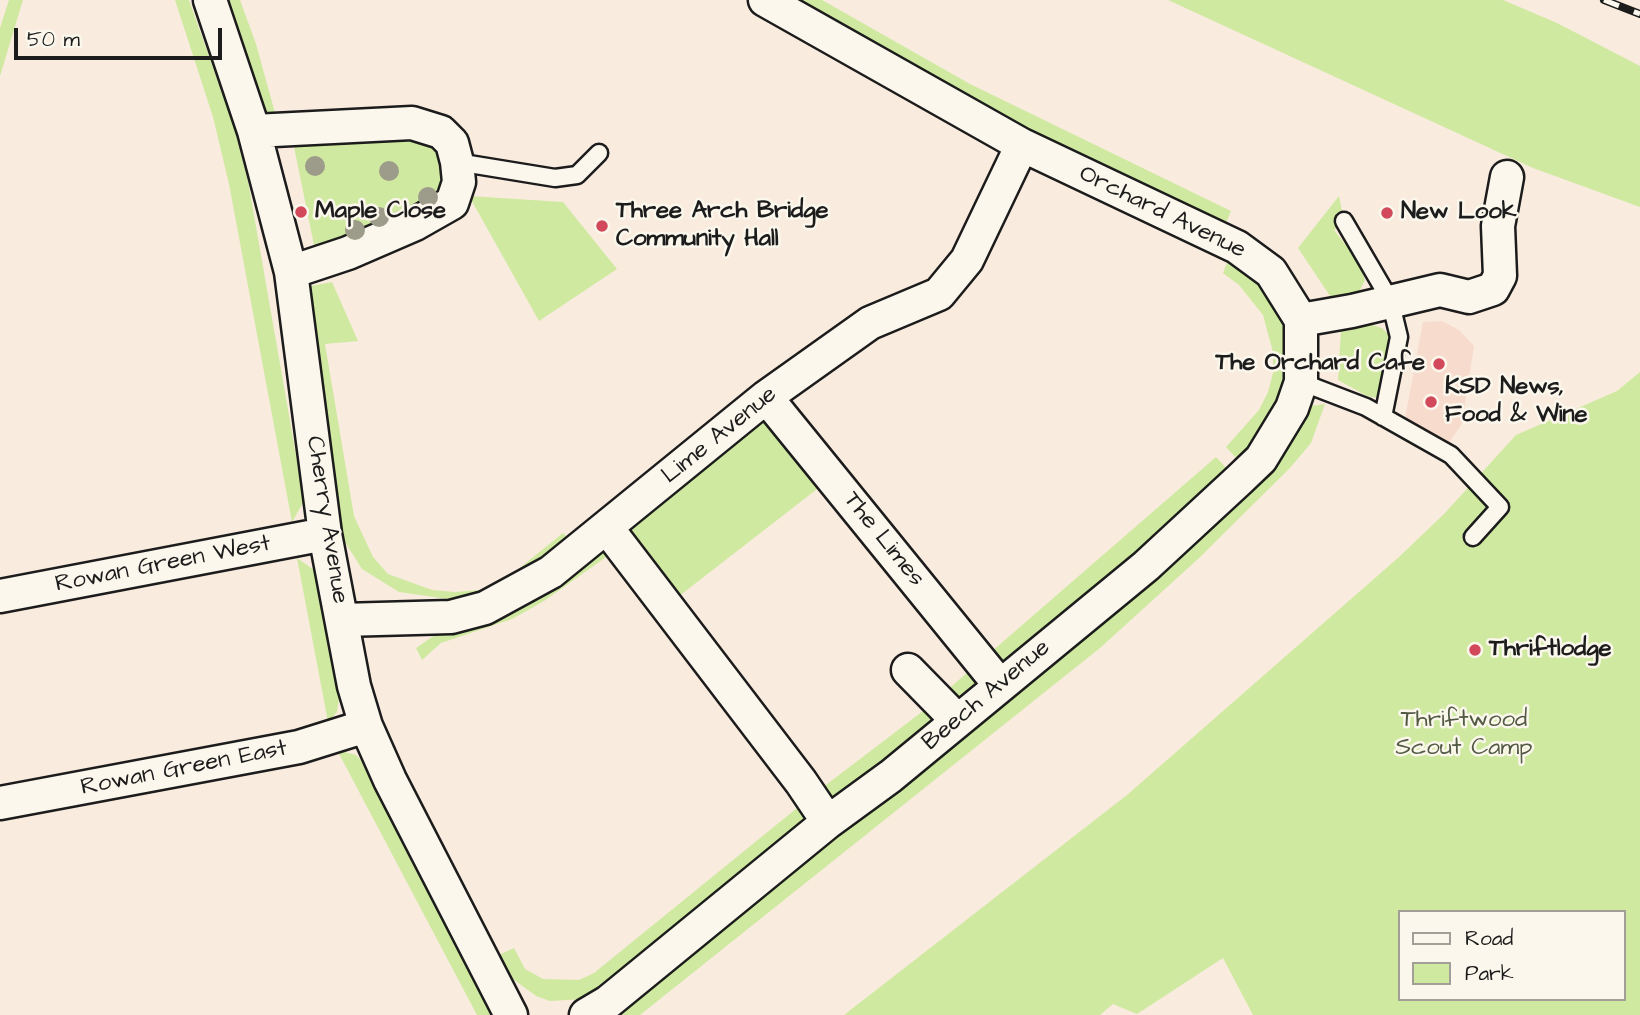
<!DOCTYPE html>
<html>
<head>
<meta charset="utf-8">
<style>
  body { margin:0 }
  #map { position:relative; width:1640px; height:1015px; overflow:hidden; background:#f9ebde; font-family:"Architects Daughter",sans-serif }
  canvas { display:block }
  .legend { position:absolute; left:1398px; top:910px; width:228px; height:91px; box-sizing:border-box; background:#fbf7ec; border:2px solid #a29f99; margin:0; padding:9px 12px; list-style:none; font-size:21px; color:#1c1c1c }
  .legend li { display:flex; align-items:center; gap:14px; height:35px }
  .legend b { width:35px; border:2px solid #a29f99 }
  .scale { position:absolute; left:14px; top:28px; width:208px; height:32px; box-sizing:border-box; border:4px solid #1c1c1c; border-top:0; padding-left:9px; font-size:21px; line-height:24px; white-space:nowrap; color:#1c1c1c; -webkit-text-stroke:5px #fbf7ec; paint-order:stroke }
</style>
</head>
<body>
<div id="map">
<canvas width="1640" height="1015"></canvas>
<ul class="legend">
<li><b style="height:9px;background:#fbf7ec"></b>Road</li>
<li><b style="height:19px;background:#cfeaa0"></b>Park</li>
</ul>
<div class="scale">50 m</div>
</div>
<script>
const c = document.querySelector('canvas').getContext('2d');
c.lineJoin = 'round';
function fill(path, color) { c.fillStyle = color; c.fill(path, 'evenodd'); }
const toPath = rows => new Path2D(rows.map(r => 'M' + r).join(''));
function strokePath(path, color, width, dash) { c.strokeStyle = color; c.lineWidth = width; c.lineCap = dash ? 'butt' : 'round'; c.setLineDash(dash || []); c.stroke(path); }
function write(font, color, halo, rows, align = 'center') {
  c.font = font + ' "Architects Daughter",sans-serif'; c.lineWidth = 5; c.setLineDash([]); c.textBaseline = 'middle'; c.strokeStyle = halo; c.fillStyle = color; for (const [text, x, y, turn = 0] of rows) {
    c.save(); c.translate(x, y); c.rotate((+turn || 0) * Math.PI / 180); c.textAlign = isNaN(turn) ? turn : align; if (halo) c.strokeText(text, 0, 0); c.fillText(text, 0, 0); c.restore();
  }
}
fill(toPath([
  [1442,321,1459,330,1474,346,1462,424,1447,445,1405,418,1423,322]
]), '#f7dccd');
fill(toPath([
  [9,0,23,0,0,76,0,28],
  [175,0,189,0,234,127,248,181,304,501,292,522,229,184,213,117],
  [222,0,240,0,256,44,277,120,264,117],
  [785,0,822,0,970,84,1231,211,1225,226,1003,119],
  [1168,0,1503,0,1557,23,1640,66,1640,207,1533,168],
  [312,138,424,142,437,146,444,154,449,197,317,260,293,142],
  [469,196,563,202,617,269,539,321],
  [1339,196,1344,221,1334,230,1357,259,1365,280,1357,296,1336,305,1298,248],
  [1229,257,1259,280,1281,313,1288,334,1287,384,1267,429,1237,459,1226,447,1259,410,1268,392,1273,373,1273,352,1263,315,1239,285,1223,273],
  [332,282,358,341,325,344,354,516,373,557,388,574,432,590,455,592,481,590,506,579,563,533,573,543,526,578,462,601,399,592,362,569,340,534,305,297,311,286],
  [1369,324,1382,328,1392,338,1378,398,1367,396,1338,380,1341,330],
  [1640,372,1640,1015,1253,1015,1223,958,1137,1014,1113,1004,1100,1015,844,1015,1127,795,1399,557,1444,514,1516,435,1617,391],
  [1400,912,1624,912,1624,999,1400,999],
  [1325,404,1311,443,1290,468,1198,559,1100,648,640,1015,613,1015,907,781,1303,413,1311,406],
  [762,412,821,486,674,600,621,530],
  [1216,457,1230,472,1144,548,599,993,584,999,550,1001,536,996,513,979,499,955,514,948,525,969,543,979,579,980,594,973,818,791,923,711],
  [601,550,609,555,544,601,512,619,441,643,422,660,416,648,435,635,485,620],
  [297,558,314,570,329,627,339,698,337,712,328,722],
  [337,750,356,755,374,775,496,1015,477,1015]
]), '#cfeaa0');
const lane = toPath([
  [457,162,555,178,577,175,599,153],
  [1344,221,1390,300,1399,337,1383,417],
  [1301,382,1366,407,1451,455,1500,507,1473,537]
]);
const street = toPath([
  [210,0,254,131,291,272,325,534,354,686,366,726,390,780,511,1015],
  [765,0,1022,145,1237,247,1271,272,1301,320,1352,311,1440,290,1469,297,1493,289,1500,276,1498,226,1507,177],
  [254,131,412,123,441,132,452,143,457,162,459,182,452,203,415,224,348,253,291,272],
  [766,397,999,684],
  [607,528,801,782,828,822],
  [0,596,325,534],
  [342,620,451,617,485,608,551,572,766,397,870,323,939,294,967,260,1022,145],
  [908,670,957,720],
  [0,803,299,747,366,726],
  [586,1015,608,1002,828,822,891,776,1146,566,1239,480,1261,459,1292,408,1301,382,1301,320]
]);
strokePath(lane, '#1c1c1c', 21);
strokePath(street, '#1c1c1c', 37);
strokePath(lane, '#fbf7ec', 16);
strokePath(street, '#fbf7ec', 32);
const rail = toPath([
  [1604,0,1640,14]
]);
strokePath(rail, '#1c1c1c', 8);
strokePath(rail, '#fbf7ec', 5, [16]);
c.fillStyle = '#9d9b89';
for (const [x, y] of [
  [315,166],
  [389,171],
  [428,197],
  [379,217],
  [355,230]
]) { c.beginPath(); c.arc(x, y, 10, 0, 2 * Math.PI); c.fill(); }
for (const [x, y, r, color] of [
  [301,212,7,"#d1495b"],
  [1387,213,7,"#d1495b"],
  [602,226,7,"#d1495b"],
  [1439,364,7,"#d1495b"],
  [1431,402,7,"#d1495b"],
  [1475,650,7,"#d1495b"]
]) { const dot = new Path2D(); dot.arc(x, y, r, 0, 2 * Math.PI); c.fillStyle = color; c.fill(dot); strokePath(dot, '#fbf7ec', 2.5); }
write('bold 24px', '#1c1c1c', '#fbf7ec', [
  ["Maple Close",315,212],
  ["Three Arch Bridge",616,212],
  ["Community Hall",616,240],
  ["New Look",1401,213],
  ["The Orchard Cafe",1425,364,"right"],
  ["KSD News,",1445,388],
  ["Food & Wine",1445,416],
  ["Thriftlodge",1489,650]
], 'left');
write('24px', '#1c1c1c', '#fbf7ec', [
  ["Orchard Avenue",1162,213,26],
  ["Lime Avenue",720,436,-39],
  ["Cherry Avenue",326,520,81],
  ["The Limes",883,540,51],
  ["Rowan Green West",163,565,-11],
  ["Beech Avenue",987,696,-40],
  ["Rowan Green East",184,769,-11]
]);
write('24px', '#525a44', '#fbf7ec', [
  ["Thriftwood",1464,721],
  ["Scout Camp",1464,749]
]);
</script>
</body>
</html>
